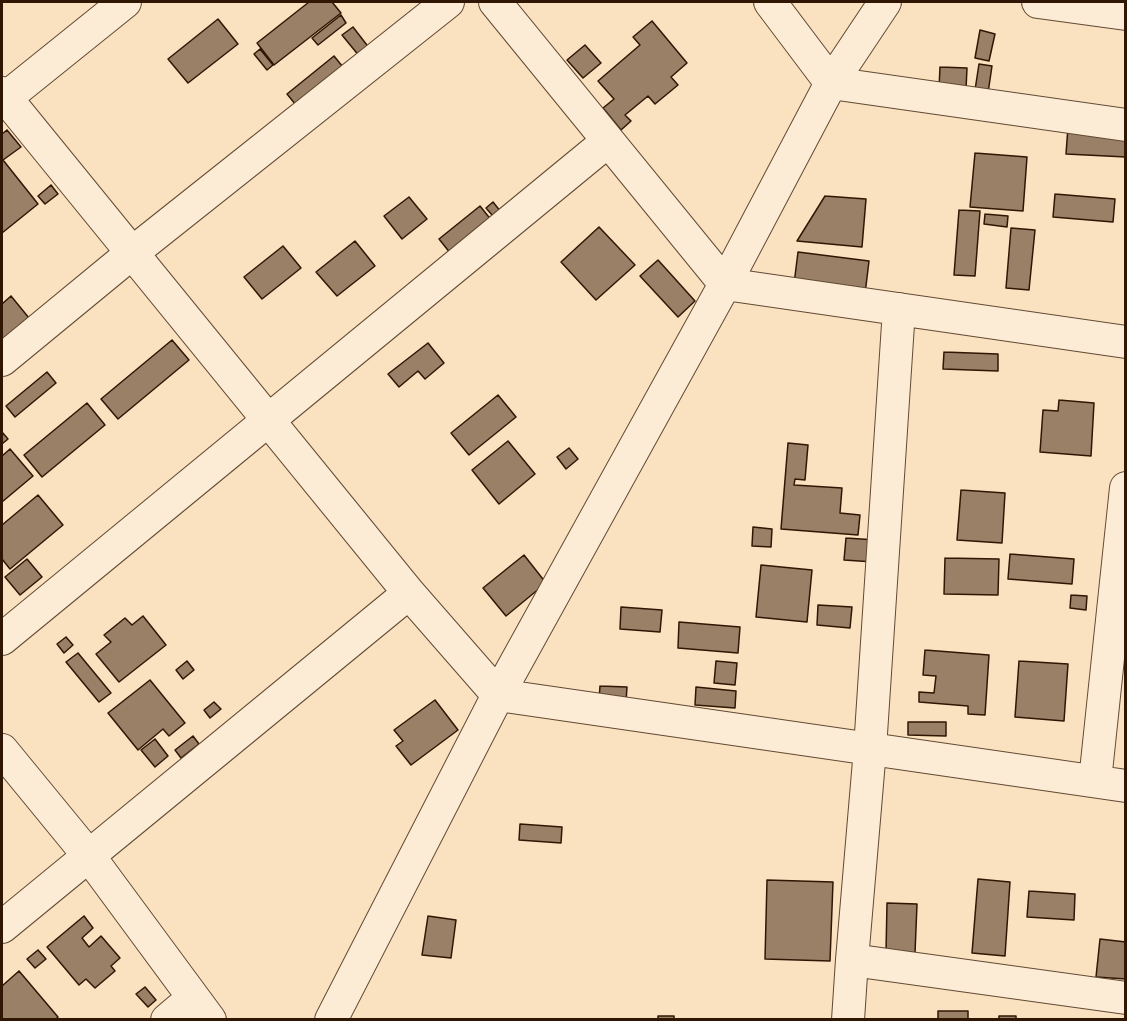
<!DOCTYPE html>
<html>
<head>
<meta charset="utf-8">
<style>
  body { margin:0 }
  #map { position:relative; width:1127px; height:1021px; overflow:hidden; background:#fae1c0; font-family:"Libre Caslon Text",serif }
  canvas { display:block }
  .frame { position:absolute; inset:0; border:3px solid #2f1704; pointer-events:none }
</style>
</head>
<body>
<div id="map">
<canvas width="1127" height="1021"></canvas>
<div class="frame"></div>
</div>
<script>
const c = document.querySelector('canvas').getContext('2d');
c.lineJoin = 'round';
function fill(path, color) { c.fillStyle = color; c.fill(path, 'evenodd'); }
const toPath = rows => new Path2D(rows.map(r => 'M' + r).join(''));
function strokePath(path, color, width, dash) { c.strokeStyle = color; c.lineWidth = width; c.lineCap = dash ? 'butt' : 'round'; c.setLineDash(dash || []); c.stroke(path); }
const building = toPath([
  [309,2,332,2,341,13,274,65,257,43,309,2],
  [341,15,346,23,318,45,312,38,341,15],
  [218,19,238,44,188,83,168,59,218,19],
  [652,21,687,63,671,77,678,85,655,104,648,96,625,115,631,121,621,130,603,108,614,99,598,81,640,45,633,37,652,21],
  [353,27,370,49,360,57,342,35,353,27],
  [980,30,995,34,989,61,975,58,980,30],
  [585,45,601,63,583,78,567,60,585,45],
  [260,49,273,65,267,70,254,54,260,49],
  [334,56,347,72,300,110,287,94,334,56],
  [979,64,992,66,988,93,975,90,979,64],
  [940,67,967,68,966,89,939,88,940,67],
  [1068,127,1126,129,1126,157,1066,154,1068,127],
  [7,130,21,147,3,160,38,204,2,233,2,134,7,130],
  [975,153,1027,157,1023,211,970,207,975,153],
  [51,185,58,194,45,204,38,196,51,185],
  [1055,194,1115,199,1113,222,1053,217,1055,194],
  [825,196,866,199,862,247,797,241,825,196],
  [409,197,427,219,402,239,384,216,409,197],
  [493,202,505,217,499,223,486,208,493,202],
  [480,206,496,226,455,259,439,239,480,206],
  [959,210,980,211,975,276,954,275,959,210],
  [985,214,1008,216,1007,227,984,224,985,214],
  [599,227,635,265,596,300,561,262,599,227],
  [1011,228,1035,230,1029,290,1006,288,1011,228],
  [355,241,375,266,337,296,316,272,355,241],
  [283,246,301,268,262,299,244,277,283,246],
  [798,252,869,261,865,294,794,284,798,252],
  [658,260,695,301,678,317,640,276,658,260],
  [11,296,29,318,2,340,2,304,11,296],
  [172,340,189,360,118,419,101,399,172,340],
  [428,343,444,363,425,379,418,371,399,387,388,374,428,343],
  [944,352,998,354,998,371,943,369,944,352],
  [47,372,56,383,15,417,6,406,47,372],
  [498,395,516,417,469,455,451,433,498,395],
  [1059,400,1094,403,1091,456,1040,452,1043,410,1058,411,1059,400],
  [87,403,105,425,42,477,24,455,87,403],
  [2,432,8,439,2,444,2,432],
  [508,441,535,474,499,504,472,470,508,441],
  [788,443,808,445,805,480,795,479,794,485,842,488,840,513,860,515,858,535,781,529,788,443],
  [569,448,578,459,566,469,557,457,569,448],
  [10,449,33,476,2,502,2,456,10,449],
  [961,490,1005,493,1002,543,957,540,961,490],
  [38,495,63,525,10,569,2,559,2,525,38,495],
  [753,527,772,529,771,547,752,546,753,527],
  [846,538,876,540,874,562,844,560,846,538],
  [1010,554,1074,559,1072,584,1008,579,1010,554],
  [524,555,546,583,506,616,483,588,524,555],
  [945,558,999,559,998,595,944,594,945,558],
  [27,559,42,577,20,595,5,577,27,559],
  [761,565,812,570,807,622,756,617,761,565],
  [1071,595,1087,596,1086,610,1070,608,1071,595],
  [818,605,852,607,850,628,817,625,818,605],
  [621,607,662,610,660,632,620,629,621,607],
  [143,616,166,645,119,682,96,654,111,642,104,635,125,618,132,625,143,616],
  [679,622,740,627,738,653,678,648,679,622],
  [66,637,73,645,64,653,57,644,66,637],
  [925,650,989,655,985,715,968,714,968,706,919,702,919,692,934,693,936,676,923,675,925,650],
  [78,653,111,693,99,702,66,662,78,653],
  [187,661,194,670,183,679,176,670,187,661],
  [716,661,737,663,735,685,714,683,716,661],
  [1019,661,1068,664,1064,721,1015,717,1019,661],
  [150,680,185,723,169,736,163,729,138,750,108,713,150,680],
  [600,686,627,687,626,702,599,700,600,686],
  [696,687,736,691,735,708,695,705,696,687],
  [435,700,458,730,411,765,396,746,403,741,394,730,435,700],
  [214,702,221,709,210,718,204,710,214,702],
  [908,722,946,722,946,736,908,735,908,722],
  [193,736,199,744,181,758,175,750,193,736],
  [155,739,168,756,155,767,141,750,155,739],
  [520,824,562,827,561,843,519,840,520,824],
  [978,879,1010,882,1005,956,972,953,978,879],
  [767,880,833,882,830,961,765,959,767,880],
  [1029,891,1075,894,1074,920,1027,917,1029,891],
  [887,903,917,904,915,953,886,952,887,903],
  [84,916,93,928,82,938,89,947,101,936,120,958,111,966,115,971,95,988,86,979,79,985,47,947,84,916],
  [428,916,456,920,451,958,422,955,428,916],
  [1100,939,1126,942,1126,979,1096,977,1100,939],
  [38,950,46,959,35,968,27,959,38,950],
  [19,971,58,1017,55,1020,2,1020,2,986,19,971],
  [145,987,156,1000,148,1007,136,994,145,987],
  [938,1011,968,1011,968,1020,938,1020,938,1011],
  [658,1016,674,1016,674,1020,658,1020,658,1016],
  [999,1016,1016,1016,1016,1020,999,1020,999,1016]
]);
fill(building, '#998066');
strokePath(building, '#2f1704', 1.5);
const minor = toPath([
  [495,2,725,284,1126,342],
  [770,2,831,83,1126,125],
  [1038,2,1126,14],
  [2,93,409,593,498,695,1126,786],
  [2,101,125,2],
  [2,360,132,253,448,2],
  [2,639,608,141],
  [2,750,89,856,210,1020],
  [1095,781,1126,488],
  [2,927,409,593],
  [852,960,1126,998],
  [167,1020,193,998],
  [331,1020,498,695,725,284,831,83,885,2],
  [848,1020,852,960,870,749,899,309]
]);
strokePath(minor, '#624a33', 34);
strokePath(minor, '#fcecd6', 32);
</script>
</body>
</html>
